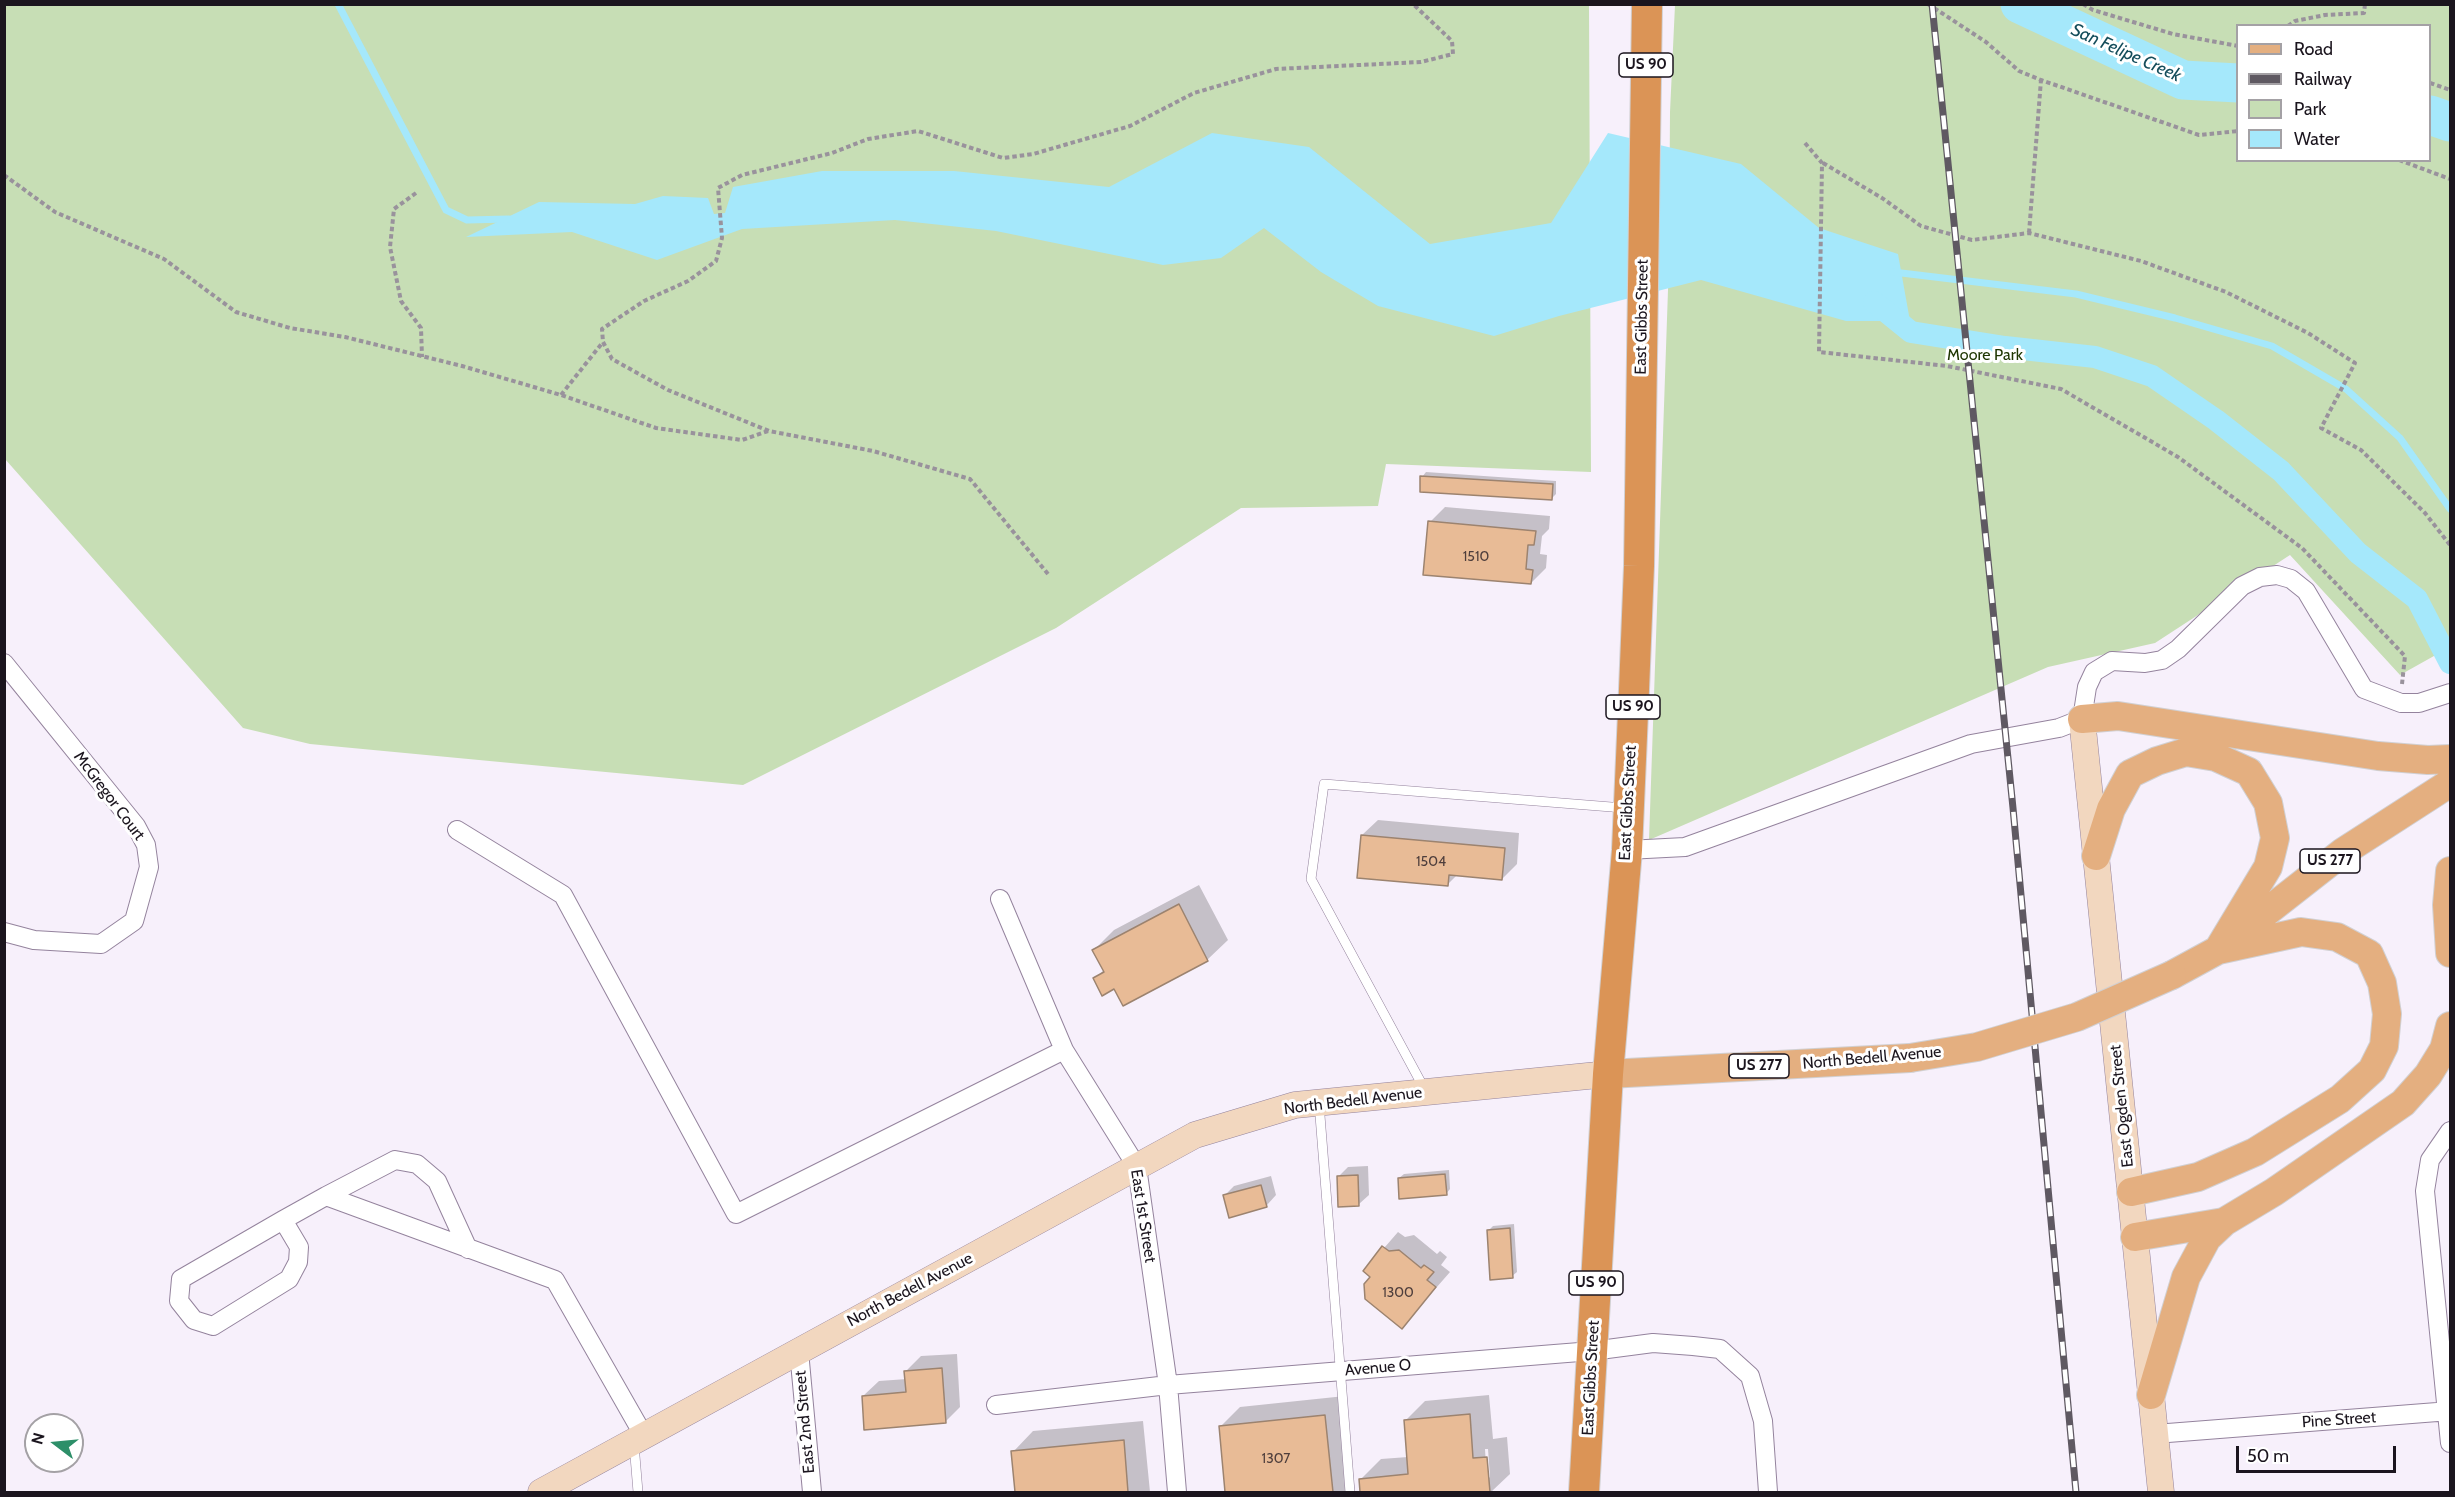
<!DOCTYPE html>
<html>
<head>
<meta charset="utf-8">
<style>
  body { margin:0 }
  #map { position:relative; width:2455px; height:1497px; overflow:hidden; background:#f7f0fb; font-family:Cabin,sans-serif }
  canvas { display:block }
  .frame { position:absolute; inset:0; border:6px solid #1b151e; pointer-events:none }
  .legend { position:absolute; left:2236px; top:24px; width:195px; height:138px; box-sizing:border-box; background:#fff; border:2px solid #a4a1a5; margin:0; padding:8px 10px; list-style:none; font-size:18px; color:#1b151e }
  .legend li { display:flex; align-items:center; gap:12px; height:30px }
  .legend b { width:30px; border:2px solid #a4a1a5 }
  .north { position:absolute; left:24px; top:1413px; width:60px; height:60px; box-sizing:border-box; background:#fff; border:2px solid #a4a1a5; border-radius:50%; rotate:286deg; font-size:16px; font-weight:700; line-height:24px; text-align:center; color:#1b151e }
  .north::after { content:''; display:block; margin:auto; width:21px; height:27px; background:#2d8f69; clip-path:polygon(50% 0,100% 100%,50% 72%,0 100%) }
  .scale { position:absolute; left:2236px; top:1446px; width:160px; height:27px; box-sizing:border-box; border:3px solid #1b151e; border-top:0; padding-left:8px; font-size:18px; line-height:21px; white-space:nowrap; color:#1b151e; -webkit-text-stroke:4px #fff; paint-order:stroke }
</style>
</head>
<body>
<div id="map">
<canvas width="2455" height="1497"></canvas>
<div class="frame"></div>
<ul class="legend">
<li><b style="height:8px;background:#e4af80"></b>Road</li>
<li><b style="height:8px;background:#5f5962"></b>Railway</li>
<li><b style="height:16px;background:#c7deb5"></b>Park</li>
<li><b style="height:16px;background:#a5e8fb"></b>Water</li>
</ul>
<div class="north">N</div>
<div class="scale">50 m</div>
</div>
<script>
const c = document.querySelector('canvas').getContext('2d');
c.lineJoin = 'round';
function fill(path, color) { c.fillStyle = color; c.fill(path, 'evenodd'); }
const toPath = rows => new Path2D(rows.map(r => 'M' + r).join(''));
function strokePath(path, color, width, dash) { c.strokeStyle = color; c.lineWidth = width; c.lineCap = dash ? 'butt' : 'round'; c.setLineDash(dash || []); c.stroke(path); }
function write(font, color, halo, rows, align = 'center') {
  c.font = font + ' Cabin,sans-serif'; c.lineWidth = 6; c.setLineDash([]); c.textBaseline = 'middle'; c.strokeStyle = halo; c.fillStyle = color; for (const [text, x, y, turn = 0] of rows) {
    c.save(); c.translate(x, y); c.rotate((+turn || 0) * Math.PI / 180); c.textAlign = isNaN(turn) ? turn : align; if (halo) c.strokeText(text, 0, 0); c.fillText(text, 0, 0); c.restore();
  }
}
fill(toPath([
  [4,5,1589,5,1591,472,1386,464,1378,506,1241,508,1056,628,743,785,310,744,243,728,5,459],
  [1675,5,2450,5,2450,647,2400,675,2290,555,2155,643,2048,667,1649,840,1669,261,1670,112],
  [2238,26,2430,26,2430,160,2238,160]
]), '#c7deb5');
fill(toPath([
  [1212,133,1309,147,1430,244,1551,223,1608,133,1741,164,1819,228,1898,254,1910,321,1846,321,1701,280,1559,316,1494,336,1378,306,1321,272,1264,228,1221,258,1163,265,996,231,895,220,742,229,657,260,572,232,466,237,539,202,635,204,663,196,708,198,714,214,725,213,733,187,822,171,954,171,1109,187]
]), '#a5e8fb');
fill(toPath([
  [1426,472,1556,481,1556,494,1551,499,1422,477],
  [1445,507,1550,516,1549,529,1542,536,1540,554,1547,555,1546,568,1531,583,1430,522],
  [1378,820,1519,833,1517,864,1502,879,1457,875,1447,885,1362,835],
  [1199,885,1228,940,1207,960,1115,987,1095,978,1104,970,1094,950,1114,930],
  [1368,1166,1369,1195,1359,1204,1338,1177,1348,1167],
  [1449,1170,1450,1189,1446,1194,1399,1178,1404,1174],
  [1271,1176,1276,1195,1267,1205,1230,1216,1224,1196,1234,1186],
  [1514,1224,1517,1272,1512,1276,1489,1230,1493,1226],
  [1398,1232,1405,1237,1414,1235,1437,1254,1440,1251,1447,1257,1441,1265,1450,1272,1402,1327,1372,1276,1365,1270],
  [957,1354,960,1407,945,1422,863,1396,879,1381,907,1379,906,1371,921,1356],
  [1489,1395,1493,1439,1507,1437,1510,1474,1491,1492,1362,1492,1361,1479,1381,1459,1408,1457,1405,1421,1425,1401],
  [1485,1449,1488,1449,1490,1477,1487,1480],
  [1345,1396,1355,1492,1227,1492,1220,1427,1240,1407],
  [1143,1421,1150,1492,1017,1492,1013,1452,1033,1431]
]), '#0003');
strokePath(toPath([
  [338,4,446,210,467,220,509,219],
  [1893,272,2076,294,2175,318,2272,346,2346,389,2400,438,2450,509]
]), '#a5e8fb', 7);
strokePath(toPath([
  [1874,302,1911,332,2005,347,2095,357,2152,376,2216,420,2281,471,2358,553,2417,599,2450,663]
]), '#a5e8fb', 22);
strokePath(toPath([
  [2020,4,2183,80,2238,83],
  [2430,115,2450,122]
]), '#a5e8fb', 39);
const building = toPath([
  [1420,476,1553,484,1552,500,1420,492,1420,476],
  [1428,521,1536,531,1534,545,1528,545,1526,569,1533,570,1531,584,1423,575,1428,521],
  [1361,835,1505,848,1502,880,1449,875,1448,886,1357,878,1361,835],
  [1179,904,1208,961,1123,1006,1114,989,1102,996,1093,978,1104,972,1092,950,1179,904],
  [1445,1174,1447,1195,1399,1199,1398,1178,1445,1174],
  [1358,1175,1359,1206,1338,1207,1337,1176,1358,1175],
  [1261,1185,1267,1207,1229,1218,1223,1195,1261,1185],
  [1510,1228,1513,1278,1490,1280,1487,1230,1510,1228],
  [1382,1246,1389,1251,1399,1250,1421,1268,1424,1265,1434,1272,1427,1280,1436,1287,1402,1329,1365,1299,1364,1284,1370,1277,1363,1271,1382,1246],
  [942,1368,946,1423,864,1430,862,1396,906,1392,904,1371,942,1368],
  [1470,1414,1473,1458,1487,1457,1490,1492,1360,1492,1359,1479,1408,1474,1404,1420,1470,1414],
  [1325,1415,1333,1492,1225,1492,1219,1426,1325,1415],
  [1124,1440,1128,1492,1015,1492,1011,1451,1124,1440]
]);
fill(building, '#e8bb96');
strokePath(building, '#9c836f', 1.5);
const service = toPath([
  [1425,1090,1311,879,1324,784,1624,808],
  [1319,1103,1350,1492],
  [634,1444,638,1492]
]);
const minor = toPath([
  [4,663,136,826,146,845,149,867,134,921,101,944,34,940,4,932],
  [457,830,563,895,736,1214,1064,1050],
  [1627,850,1685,847,1971,744,2059,728,2082,719,2087,687,2094,672,2112,661,2145,663,2162,660,2178,649,2242,586,2260,577,2277,575,2291,579,2306,591,2364,689,2401,703,2419,703,2450,693],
  [1000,899,1064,1050,1137,1167,1168,1385,1177,1492],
  [2450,1131,2430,1160,2425,1191,2450,1443],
  [326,1196,395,1160,417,1164,437,1181,468,1249],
  [283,1220,299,1247,298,1262,289,1279,213,1326,194,1320,179,1301,181,1279,283,1220,326,1196,555,1280,644,1436],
  [799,1351,812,1492],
  [996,1405,1168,1385,1592,1351,1653,1343,1693,1346,1720,1349,1750,1376,1763,1421,1768,1492],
  [2155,1434,2450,1411]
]);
const secondary = toPath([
  [2082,719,2161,1492],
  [541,1492,1195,1135,1295,1105,1608,1074]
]);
const primary = toPath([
  [2082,719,2118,716,2378,756,2428,760,2450,759],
  [2096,856,2111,809,2130,774,2157,761,2186,752,2216,757,2249,772,2268,803,2275,838,2268,867,2218,950],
  [2450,871,2447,905,2450,953],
  [2172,975,2218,950,2343,852,2450,783],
  [1608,1074,1910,1058],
  [2131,1192,2198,1177,2255,1152,2340,1099,2372,1070,2384,1046,2387,1014,2382,983,2369,954,2337,937,2301,932,2218,950],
  [2135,1237,2224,1222,2274,1192,2403,1103,2428,1075,2444,1049,2450,1026],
  [2151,1395,2186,1277,2207,1238,2224,1222]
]);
const trunk = toPath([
  [1584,1492,1608,1074,1627,850,1634,690,1639,566,1647,4]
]);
strokePath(service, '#94839d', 10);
strokePath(minor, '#94839d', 20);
strokePath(secondary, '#94839d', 27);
strokePath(primary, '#d1d0d2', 30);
strokePath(trunk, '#d1d0d2', 32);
strokePath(toPath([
  [1928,4,1986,42,2019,71,2041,80,2199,135,2238,131],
  [2083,4,2093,10,2173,34,2238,46],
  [2288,26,2295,21,2325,15,2364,13,2365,4],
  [2430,83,2450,90],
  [1805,143,1822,163,1819,352,1947,366,2061,389,2178,457,2302,548,2405,656,2402,684],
  [2399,160,2450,179],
  [1823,163,1882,198,1921,226,1972,240,2029,233,2141,261,2226,292,2308,333,2355,363,2321,428,2361,450,2425,513,2450,545],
  [4,175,55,212,164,259,236,312,290,328,345,337,462,366,561,395,656,428,742,440,768,431],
  [416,193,394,209,390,247,401,301,421,328,422,357],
  [2029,233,2041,80],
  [561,395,603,342],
  [1048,574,970,479,873,451,769,431,668,390,612,359,603,342,602,329,644,301,688,281,716,261,722,238,718,188,742,175,832,153,868,139,918,131,1003,158,1033,154,1130,126,1194,93,1276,69,1421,62,1453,54,1452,41,1413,4]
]), '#99929c', 4, [4.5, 3]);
strokePath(service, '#fff', 9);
strokePath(minor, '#fff', 18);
strokePath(secondary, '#f2d7bf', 26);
strokePath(primary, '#e4af80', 28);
strokePath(trunk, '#db9456', 30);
const rail = toPath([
  [1932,4,2013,808,2076,1492]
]);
strokePath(rail, '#5f5962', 7);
strokePath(rail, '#fff', 4.5, [14]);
const primaryBridge = toPath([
  [1910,1058,1977,1047,2077,1017,2172,975]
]);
strokePath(primaryBridge, '#d1d0d2', 30, []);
strokePath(primaryBridge, '#e4af80', 28);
write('14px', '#4e3e3c', null, [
  ["1510",1476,557],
  ["1504",1431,862],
  ["1300",1398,1293],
  ["1307",1276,1459]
]);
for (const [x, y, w] of [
  [1646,65,54],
  [1633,707,54],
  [2330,861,60],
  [1759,1066,60],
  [1596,1283,54]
]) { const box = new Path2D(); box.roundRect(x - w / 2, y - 12, w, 24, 4.5); c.fillStyle = '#fff'; c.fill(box); strokePath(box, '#1b151e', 1.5); }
write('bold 15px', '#1b151e', null, [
  ["US 90",1646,65],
  ["US 90",1633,707],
  ["US 277",2330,861],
  ["US 277",1759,1066],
  ["US 90",1596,1283]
]);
write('16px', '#1b151e', '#fff', [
  ["East Gibbs Street",1642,317,-89],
  ["McGregor Court",109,796,53],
  ["East Gibbs Street",1628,803,-87],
  ["North Bedell Avenue",1872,1058,-5],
  ["North Bedell Avenue",1353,1101,-7],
  ["East Ogden Street",2122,1106,-96],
  ["East 1st Street",1143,1216,81],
  ["North Bedell Avenue",910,1290,-28],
  ["Avenue O",1378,1368,-5],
  ["East Gibbs Street",1591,1378,-87],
  ["Pine Street",2339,1420,-4],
  ["East 2nd Street",805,1422,-95]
]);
write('16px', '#1e3501', '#fff', [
  ["Moore Park",1985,355]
]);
write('italic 18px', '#144d5b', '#fff', [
  ["San Felipe Creek",2126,53,24]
]);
</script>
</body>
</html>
